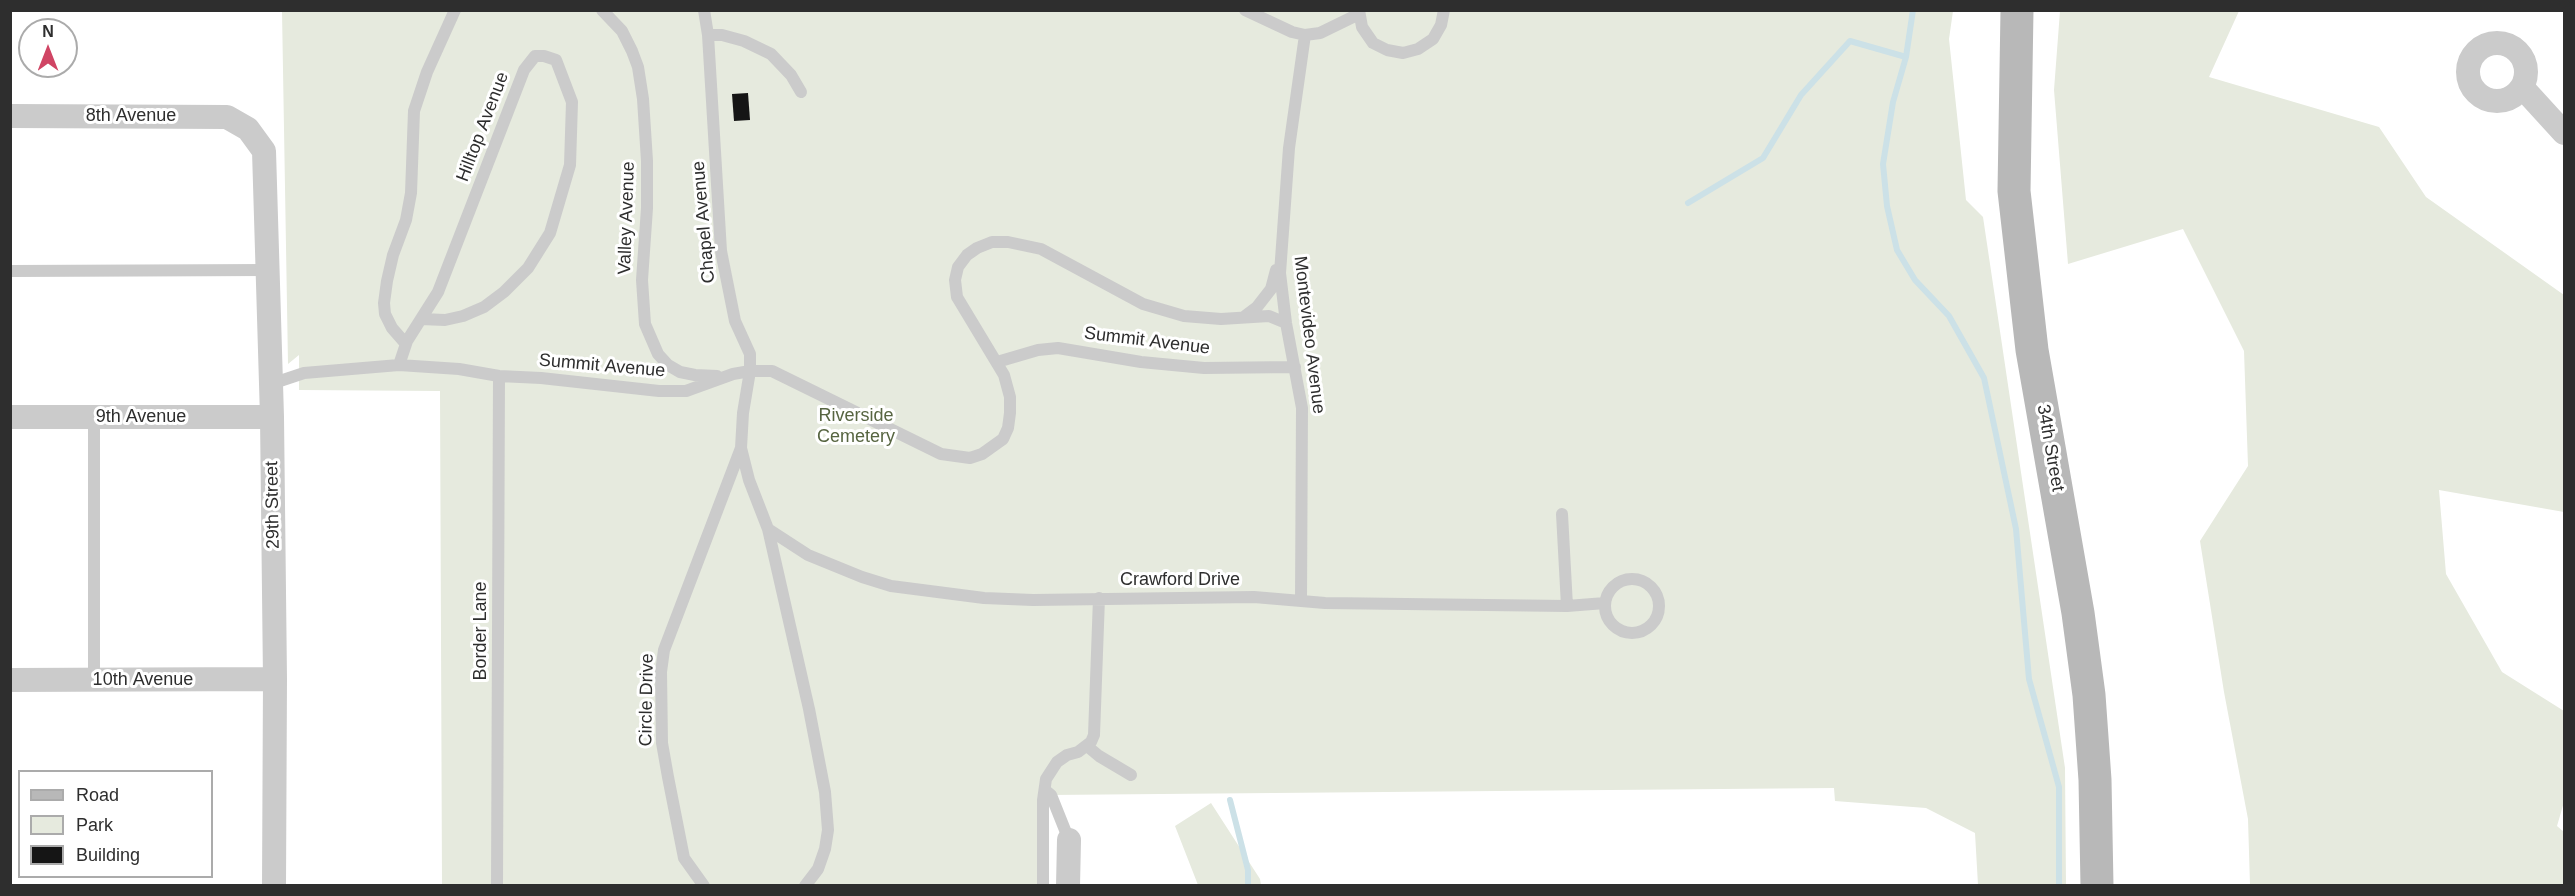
<!DOCTYPE html>
<html>
<head>
<meta charset="utf-8">
<style>
  body { margin:0 }
  #map { position:relative; width:2575px; height:896px; overflow:hidden; background:#fff; font-family:Helvetica,sans-serif }
  canvas { display:block }
  .frame { position:absolute; inset:0; border:12px solid #2e2e2e; pointer-events:none }
  .legend { position:absolute; left:18px; top:770px; width:195px; height:108px; box-sizing:border-box; background:#fff; border:2px solid #ababab; margin:0; padding:8px 10px; list-style:none; font-size:18px; color:#2e2e2e }
  .legend li { display:flex; align-items:center; gap:12px; height:30px }
  .legend b { width:30px; border:2px solid #ababab }
  .north { position:absolute; left:18px; top:18px; width:60px; height:60px; box-sizing:border-box; background:#fff; border:2px solid #ababab; border-radius:50%; rotate:0deg; font-size:16px; font-weight:700; line-height:24px; text-align:center; color:#2e2e2e }
  .north::after { content:''; display:block; margin:auto; width:21px; height:27px; background:#d04564; clip-path:polygon(50% 0,100% 100%,50% 72%,0 100%) }
</style>
</head>
<body>
<div id="map">
<canvas width="2575" height="896"></canvas>
<div class="frame"></div>
<ul class="legend">
<li><b style="height:8px;background:#b8b8b8"></b>Road</li>
<li><b style="height:16px;background:#e6eade"></b>Park</li>
<li><b style="height:16px;background:#151515"></b>Building</li>
</ul>
<div class="north">N</div>
</div>
<script>
const c = document.querySelector('canvas').getContext('2d');
c.lineJoin = 'round';
function fill(path, color) { c.fillStyle = color; c.fill(path, 'evenodd'); }
const toPath = rows => new Path2D(rows.map(r => 'M' + r).join(''));
function strokePath(path, color, width, dash) { c.strokeStyle = color; c.lineWidth = width; c.lineCap = dash ? 'butt' : 'round'; c.setLineDash(dash || []); c.stroke(path); }
function write(font, color, halo, rows, align = 'center') {
  c.font = font + ' Helvetica,sans-serif'; c.lineWidth = 6; c.setLineDash([]); c.textBaseline = 'middle'; c.strokeStyle = halo; c.fillStyle = color; for (const [text, x, y, turn = 0] of rows) {
    c.save(); c.translate(x, y); c.rotate((+turn || 0) * Math.PI / 180); c.textAlign = isNaN(turn) ? turn : align; if (halo) c.strokeText(text, 0, 0); c.fillText(text, 0, 0); c.restore();
  }
}
fill(toPath([
  [282,11,1953,11,1949,39,1966,200,1983,217,2065,768,2066,885,1978,885,1975,833,1926,808,1835,801,1834,788,1049,795,1049,885,442,885,440,391,299,390,299,355,288,364],
  [2060,11,2239,11,2209,77,2379,127,2426,197,2564,295,2564,512,2439,490,2446,574,2502,672,2564,711,2564,802,2557,826,2564,832,2564,885,2250,885,2248,819,2224,692,2200,541,2248,466,2244,351,2183,229,2068,264,2054,90],
  [1211,803,1260,879,1261,885,1198,885,1175,826]
]), '#e6eade');
strokePath(toPath([
  [1913,10,1906,57,1893,102,1883,164,1887,206,1897,250,1915,280,1949,316,1984,378,2016,529,2029,679,2059,787,2059,886],
  [1688,203,1763,158,1801,95,1850,41,1906,57],
  [1230,800,1248,870,1248,886]
]), '#cce1e7', 6);
fill(toPath([
  [748,93,750,120,734,121,732,94]
]), '#151515');
strokePath(toPath([
  [602,10,622,31,632,51,638,67,643,99,647,161,647,208,642,280,645,324,658,354,668,365,680,372,695,375,717,376],
  [704,10,708,35,721,251,735,321,750,354,750,371,743,413,741,448,749,480,768,529,809,709,825,792,828,830,825,849,818,869,805,886],
  [1245,10,1292,32,1305,35,1289,148,1280,273,1286,323,1302,408,1301,600],
  [1359,10,1362,27,1373,43,1387,50,1403,53,1418,49,1433,39,1441,25,1444,10],
  [708,35,722,35,744,41,771,54,791,75,801,92],
  [1305,35,1320,33,1359,14],
  [10,271,268,270],
  [1245,316,1257,307,1271,289,1276,270],
  [406,344,392,328,385,314,384,303,387,281,393,255,406,220,411,193,414,111,427,72,455,10],
  [997,362,1038,350,1058,348,1141,362,1204,368,1295,367],
  [399,365,407,341,438,292,524,70,535,56,544,56,556,60,572,102,570,165,550,233,528,268,504,292,484,307,463,316,445,320,421,319],
  [271,384,304,373,399,365,459,369,499,376,541,378,659,391,686,391,733,374,750,371,772,371,941,454,970,458,982,454,1003,439,1008,428,1010,413,1010,397,1004,375,957,297,955,280,958,267,967,255,977,248,992,242,1008,242,1041,249,1143,304,1184,316,1221,319,1269,316,1286,323],
  [94,417,94,680],
  [1562,514,1567,606],
  [768,529,808,555,862,577,891,586,984,598,1033,600,1254,597,1325,603,1567,606,1605,603],
  '1605 606a27 27 0 1 1 54 0a27 27 0 1 1-54 0Z',
  [1087,746,1099,756,1131,775],
  [1045,790,1051,795,1069,840],
  [497,886,499,376],
  [704,886,684,858,668,777,662,743,661,672,664,650,741,448],
  [1043,886,1043,800,1046,779,1057,762,1067,755,1078,752,1091,742,1094,735,1099,598]
]), '#cbcbcb', 12);
strokePath(toPath([
  '2468 72a29 29 0 1 1 58 0a29 29 0 1 1-58 0Z',
  [2522,87,2564,133],
  [10,116,227,117,248,129,264,151,272,417,275,679,274,886],
  [10,417,272,417],
  [10,680,275,679],
  [1068,886,1069,840]
]), '#cbcbcb', 24);
strokePath(toPath([
  [2017,10,2014,191,2032,350,2078,613,2089,695,2095,780,2097,886]
]), '#b8b8b8', 33);
write('18px', '#2e2e2e', '#fff', [
  ["8th Avenue",131,116],
  ["Hilltop Avenue",483,127,-69],
  ["Valley Avenue",627,218,-88],
  ["Chapel Avenue",704,222,-95],
  ["Montevideo Avenue",1309,335,83],
  ["Summit Avenue",1147,341,7],
  ["Summit Avenue",602,366,5],
  ["9th Avenue",141,417],
  ["34th Street",2050,448,80],
  ["29th Street",273,505,-91],
  ["Crawford Drive",1180,580],
  ["Border Lane",481,631,-90],
  ["10th Avenue",143,680],
  ["Circle Drive",647,700,-89]
]);
write('18px', '#576541', '#fff', [
  ["Riverside",856,416],
  ["Cemetery",856,437]
]);
</script>
</body>
</html>
